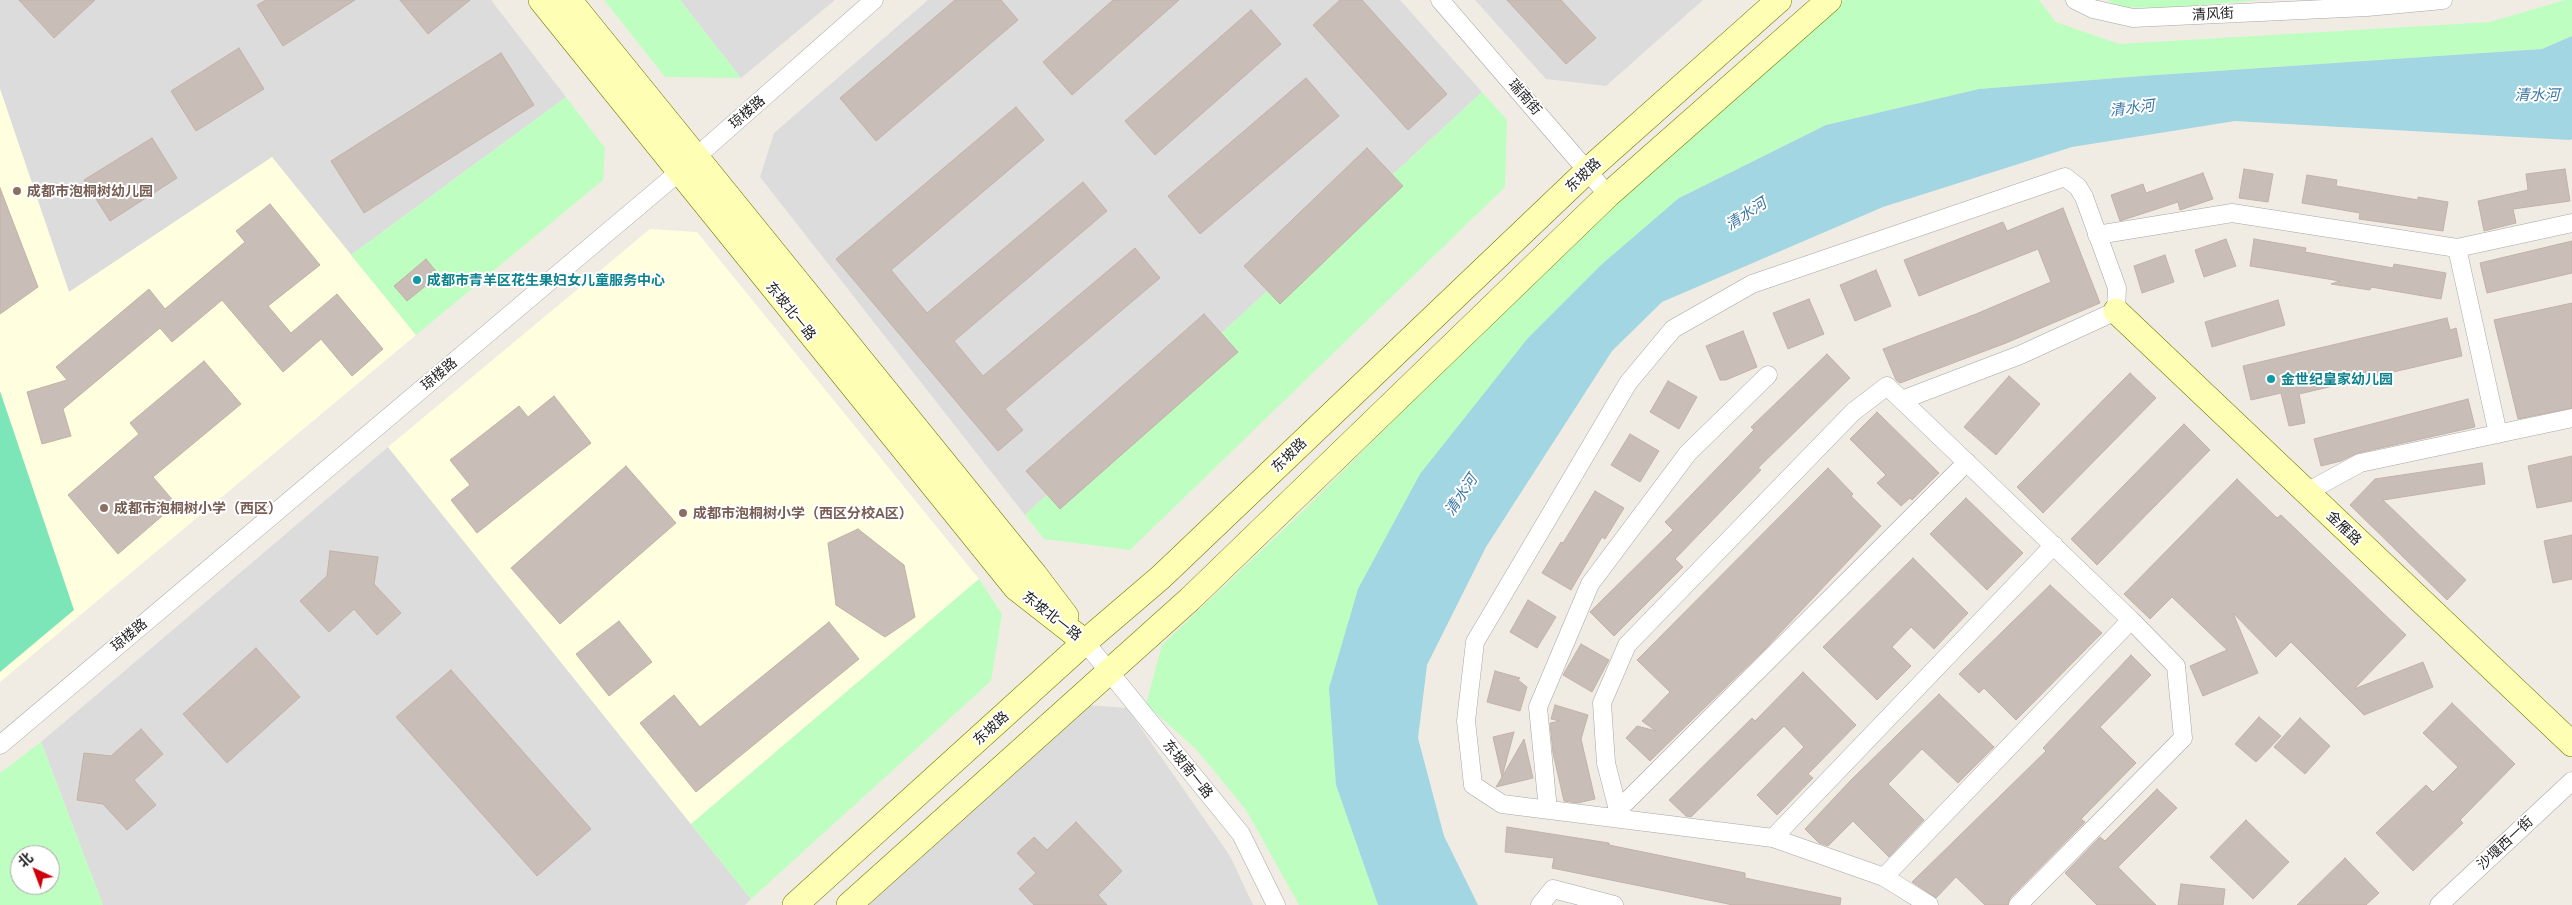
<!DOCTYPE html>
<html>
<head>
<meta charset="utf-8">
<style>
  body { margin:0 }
  #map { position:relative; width:2572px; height:905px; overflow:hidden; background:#f0ece4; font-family:Ubuntu,"Noto Sans SC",sans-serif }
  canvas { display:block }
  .north { position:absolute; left:10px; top:845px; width:50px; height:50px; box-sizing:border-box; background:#fff; border:1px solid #a5a5a5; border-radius:50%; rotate:317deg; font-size:14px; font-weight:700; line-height:20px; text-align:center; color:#1f1f1f }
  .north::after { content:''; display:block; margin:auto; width:18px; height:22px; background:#ce0009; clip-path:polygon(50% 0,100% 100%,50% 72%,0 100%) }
</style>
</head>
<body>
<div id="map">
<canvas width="2572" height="905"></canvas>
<div class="north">北</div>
</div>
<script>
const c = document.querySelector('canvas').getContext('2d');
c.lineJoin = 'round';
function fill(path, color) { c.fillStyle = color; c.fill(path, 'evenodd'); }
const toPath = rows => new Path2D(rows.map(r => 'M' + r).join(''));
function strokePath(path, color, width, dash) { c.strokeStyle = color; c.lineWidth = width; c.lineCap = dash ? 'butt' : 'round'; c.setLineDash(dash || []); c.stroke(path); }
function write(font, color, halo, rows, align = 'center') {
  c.font = font + ' Ubuntu,"Noto Sans SC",sans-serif'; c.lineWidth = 4; c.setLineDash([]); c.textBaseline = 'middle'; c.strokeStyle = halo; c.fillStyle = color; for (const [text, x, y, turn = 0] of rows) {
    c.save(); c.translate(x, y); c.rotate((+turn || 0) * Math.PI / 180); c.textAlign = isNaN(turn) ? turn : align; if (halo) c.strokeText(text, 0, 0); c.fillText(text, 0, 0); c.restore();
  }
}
fill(toPath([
  [0,0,491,0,566,97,351,255,272,158,69,292,0,89],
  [680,0,835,0,741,78],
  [928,0,1400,0,1482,92,1025,515,760,177,774,133],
  [1475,0,1703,0,1606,86,1546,79],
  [388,447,751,899,745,905,103,905,41,742],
  [1086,705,1127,708,1230,856,1253,905,865,905]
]), '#dddcdc');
fill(toPath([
  [0,89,69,292,272,157,416,335,0,682],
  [650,229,697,232,979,579,691,824,388,447]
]), '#fffedf');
fill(toPath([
  [604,0,680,0,741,78,665,77],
  [1844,0,2039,0,2056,22,2119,44,2490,22,2565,0,2572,0,2572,36,2542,49,2142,76,1979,89,1826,125,1679,198,1336,785,1378,905,1299,905,1246,810,1196,749,1146,704,1162,645,1303,511,1545,268],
  [2107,0,2262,0,2165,8,2120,7],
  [1482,92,1507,120,1505,187,1130,550,1044,539,1025,515],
  [566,97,605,148,603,180,416,335,351,255],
  [979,579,1002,614,991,681,751,899,691,824],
  [41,742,103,905,0,905,0,773],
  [20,855,50,855,50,885,20,885]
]), '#befec0');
fill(toPath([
  [0,391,74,610,0,672]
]), '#7ce6b8');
fill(toPath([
  [2572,36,2572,139,2570,140,2235,121,2072,147,1883,207,1662,302,1612,351,1486,547,1427,665,1418,738,1444,836,1478,905,1378,905,1336,785,1329,688,1358,589,1420,474,1528,338,1601,265,1679,198,1826,125,1979,89,2142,76,2542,49]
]), '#a1d6e2');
const building = toPath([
  [19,0,95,0,54,38,19,0],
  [266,0,355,0,283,46,257,5,266,0],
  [400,0,470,0,428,34,400,0],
  [955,0,1001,0,1018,20,876,141,840,98,955,0],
  [1113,0,1179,0,1072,95,1043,62,1113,0],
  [1340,0,1362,0,1447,94,1408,130,1313,25,1340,0],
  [1507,0,1561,0,1596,38,1566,64,1507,0],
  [1251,10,1281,44,1155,155,1125,121,1251,10],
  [239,48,264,89,196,131,171,91,239,48],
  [501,53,534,105,364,213,331,161,501,53],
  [1306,78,1339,116,1200,234,1168,196,1306,78],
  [1016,107,1044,140,891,270,927,313,1083,182,1107,211,954,341,983,376,1135,248,1160,278,1005,409,1023,430,998,451,836,259,1016,107],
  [152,138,177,178,110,221,84,180,152,138],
  [1367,148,1403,186,1280,304,1244,266,1367,148],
  [2244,169,2273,174,2268,202,2239,198,2244,169],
  [2565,169,2570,201,2513,209,2516,223,2484,231,2478,201,2528,190,2526,174,2565,169],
  [2203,173,2213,199,2180,210,2178,202,2120,221,2111,195,2143,184,2146,193,2203,173],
  [2307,175,2337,180,2336,186,2418,200,2418,197,2448,202,2443,231,2359,219,2360,213,2302,203,2307,175],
  [0,188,38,287,0,314,0,188],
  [270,204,320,265,268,306,291,333,337,294,383,349,352,376,321,339,283,372,222,300,172,342,160,328,63,409,71,436,42,444,27,392,67,380,56,367,149,289,165,309,245,242,236,231,270,204],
  [2063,208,2100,303,2006,343,1900,383,1896,380,1883,349,1976,314,2051,282,2038,249,1919,296,1904,260,2003,222,2007,231,2063,208],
  [2226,239,2236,266,2204,277,2195,250,2226,239],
  [2254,239,2306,248,2305,252,2393,268,2394,264,2446,273,2441,299,2371,287,2370,290,2331,284,2340,281,2250,266,2254,239],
  [2572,241,2572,273,2487,293,2480,263,2572,241],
  [2165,255,2174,282,2142,293,2134,266,2165,255],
  [426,259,439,275,407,301,394,286,426,259],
  [1876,270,1891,306,1855,321,1840,285,1876,270],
  [1809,299,1824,334,1788,349,1773,313,1809,299],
  [2278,300,2285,325,2212,347,2205,322,2278,300],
  [2572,303,2572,408,2518,419,2494,320,2572,303],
  [1204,314,1238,352,1060,509,1026,471,1204,314],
  [2447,318,2450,330,2456,328,2462,356,2299,394,2305,423,2289,426,2281,393,2251,400,2243,366,2447,318],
  [1743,331,1757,367,1726,380,1720,380,1706,346,1743,331],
  [1827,354,1850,378,1758,468,1761,470,1675,559,1683,567,1614,636,1590,612,1673,530,1665,522,1754,430,1751,427,1827,354],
  [204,361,241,404,153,477,176,504,118,554,68,495,139,434,130,423,204,361],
  [2130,373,2156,398,2043,513,2017,487,2130,373],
  [2009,376,2040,404,1996,455,1964,427,2009,376],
  [1668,381,1697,397,1679,429,1650,412,1668,381],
  [554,396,591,443,477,533,451,500,470,485,450,460,519,406,528,417,554,396],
  [2468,399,2475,427,2358,453,2341,461,2321,466,2314,439,2468,399],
  [1877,412,1939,473,1912,500,1910,498,1901,506,1877,483,1886,475,1850,439,1877,412],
  [2184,424,2210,450,2097,565,2071,539,2184,424],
  [1630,434,1659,451,1640,482,1611,465,1630,434],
  [2572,456,2572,501,2537,508,2528,466,2572,456],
  [2482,463,2485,484,2383,500,2466,580,2447,600,2350,505,2375,479,2482,463],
  [626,466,676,523,560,624,511,568,626,466],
  [1828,468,1853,494,1851,496,1881,526,1765,649,1650,761,1626,738,1637,726,1656,731,1642,721,1670,692,1637,660,1828,468],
  [2237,479,2277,518,2281,515,2406,635,2354,689,2423,662,2433,687,2364,715,2291,642,2276,657,2233,613,2258,673,2203,696,2190,666,2227,650,2172,597,2150,619,2124,594,2237,479],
  [1595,491,1624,508,1605,539,1602,537,1571,590,1542,573,1561,542,1563,543,1595,491],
  [1966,498,2023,553,1987,590,1930,534,1966,498],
  [858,529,904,565,915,617,885,637,836,605,828,543,858,529],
  [2572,535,2572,579,2553,583,2544,541,2572,535],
  [330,551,378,557,374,584,401,613,377,635,354,609,329,632,300,601,327,576,330,551],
  [1913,558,1968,613,1934,649,1911,627,1892,647,1911,666,1877,700,1823,647,1913,558],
  [2050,585,2102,633,2016,720,1984,688,1979,693,1959,674,2050,585],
  [1528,600,1556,617,1537,648,1510,632,1528,600],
  [619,621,652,662,609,696,576,654,619,621],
  [829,622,859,659,696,792,640,723,674,695,700,727,829,622],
  [1581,644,1609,660,1592,692,1563,675,1581,644],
  [256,648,300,697,227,763,183,714,256,648],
  [2131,655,2151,675,2100,727,2136,763,2081,819,2085,822,2010,898,2008,905,1985,905,1956,877,1936,898,1912,882,2046,751,2043,748,2131,655],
  [451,670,591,829,537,876,396,717,451,670],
  [1495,671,1520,678,1518,680,1527,687,1520,711,1487,702,1495,671],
  [1803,672,1856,725,1808,774,1813,778,1777,815,1757,795,1804,747,1784,726,1691,817,1686,816,1669,800,1752,718,1755,721,1803,672],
  [1939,694,1994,747,1958,783,1922,749,1888,784,1924,820,1889,857,1853,821,1828,846,1819,843,1805,829,1850,781,1939,694],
  [2452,703,2515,764,2460,820,2463,823,2413,871,2376,833,2426,785,2433,792,2458,767,2423,733,2452,703],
  [1555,705,1588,715,1581,739,1595,799,1578,803,1564,801,1553,753,1550,723,1560,721,1551,719,1555,705],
  [2259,717,2281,736,2256,762,2235,744,2259,717],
  [2300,718,2330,746,2305,774,2274,747,2300,718],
  [141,729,163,754,134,780,156,805,127,830,103,804,77,800,84,753,111,756,141,729],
  [1514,732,1502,777,1524,739,1533,778,1496,787,1502,777,1493,737,1514,732],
  [2157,789,2177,808,2118,867,2156,905,2097,905,2065,873,2100,837,2105,841,2157,789],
  [2246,820,2289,862,2253,899,2210,857,2246,820],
  [1076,822,1122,871,1098,895,1107,905,1034,905,1019,889,1036,873,1017,853,1034,837,1047,850,1076,822],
  [1507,827,1609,843,1609,845,1745,873,1745,878,1841,898,1840,905,1733,905,1552,868,1554,858,1505,852,1507,827],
  [2345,858,2379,893,2366,905,2297,905,2345,858],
  [2181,884,2225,889,2223,905,2178,905,2181,884]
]);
fill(building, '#c9beb7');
strokePath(building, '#c3b1a5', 1);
const street = toPath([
  [1440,0,1608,195],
  [2075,0,2093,9,2133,18,2367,7,2443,0],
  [2097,235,2232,213,2457,248,2572,223],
  [2457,248,2498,434],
  [1902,400,2020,355,2116,311,2117,288,2084,197,2078,187,2065,177,1752,284,1673,329,1628,383,1475,642,1466,721,1473,785,1502,804,1773,838,1884,877,1929,905],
  [2307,492,2360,463,2572,418],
  [1085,642,1241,834,1276,905],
  [0,745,679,172,874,0],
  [1548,810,1538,707,1590,584,1688,453,1768,375],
  [1618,810,1606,763,1602,703,1627,645,1853,412,1887,386,2131,620,2176,666,2183,738,2018,905],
  [1618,810,1967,462],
  [1773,838,2054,545],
  [1884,877,2131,620],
  [1540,905,1553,889,1614,905],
  [2439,905,2572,781]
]);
const secondary = toPath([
  [541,0,1016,588,1085,642],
  [569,0,1035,575,1066,616],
  [2116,311,2572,744],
  [795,905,1085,642,1161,577,1588,170,1779,0],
  [849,905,1190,599,1608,195,1829,0]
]);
strokePath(street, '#a6a6a6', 19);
strokePath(secondary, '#737c00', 26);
strokePath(street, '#fff', 18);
strokePath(secondary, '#feffb4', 25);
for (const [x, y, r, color] of [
  [17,191,5,"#8d6e63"],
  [417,280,5,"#0f9aa8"],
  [2271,379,5,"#0f9aa8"],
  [104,508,5,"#8d6e63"],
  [683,513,5,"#8d6e63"]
]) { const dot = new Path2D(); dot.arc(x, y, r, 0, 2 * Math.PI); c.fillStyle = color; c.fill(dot); strokePath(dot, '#fff', 2); }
write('14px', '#1f1f1f', '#fff', [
  ["清风街",2213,14,-3],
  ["瑞南街",1525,97,49],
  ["琼楼路",747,112,-41],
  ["东坡路",1583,175,-43],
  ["东坡北一路",791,311,51],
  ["琼楼路",439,374,-40],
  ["东坡路",1289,455,-44],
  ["金雁路",2344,528,44],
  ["东坡北一路",1052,616,38],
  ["琼楼路",129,635,-40],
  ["东坡路",991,728,-42],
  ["东坡南一路",1188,769,51],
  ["沙堰西一街",2505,843,-43]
]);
write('bold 14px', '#785e54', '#fff', [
  ["成都市泡桐树幼儿园",27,191],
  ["成都市泡桐树小学（西区）",114,508],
  ["成都市泡桐树小学（西区分校A区）",693,513]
], 'left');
write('bold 14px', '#0d838f', '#fff', [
  ["成都市青羊区花生果妇女儿童服务中心",427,280],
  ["金世纪皇家幼儿园",2281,379]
], 'left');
write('italic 15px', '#3e77a6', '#fff', [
  ["清水河",2537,95],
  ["清水河",2132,108,-7],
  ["清水河",1746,214,-33],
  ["清水河",1461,495,-56]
]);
</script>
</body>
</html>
